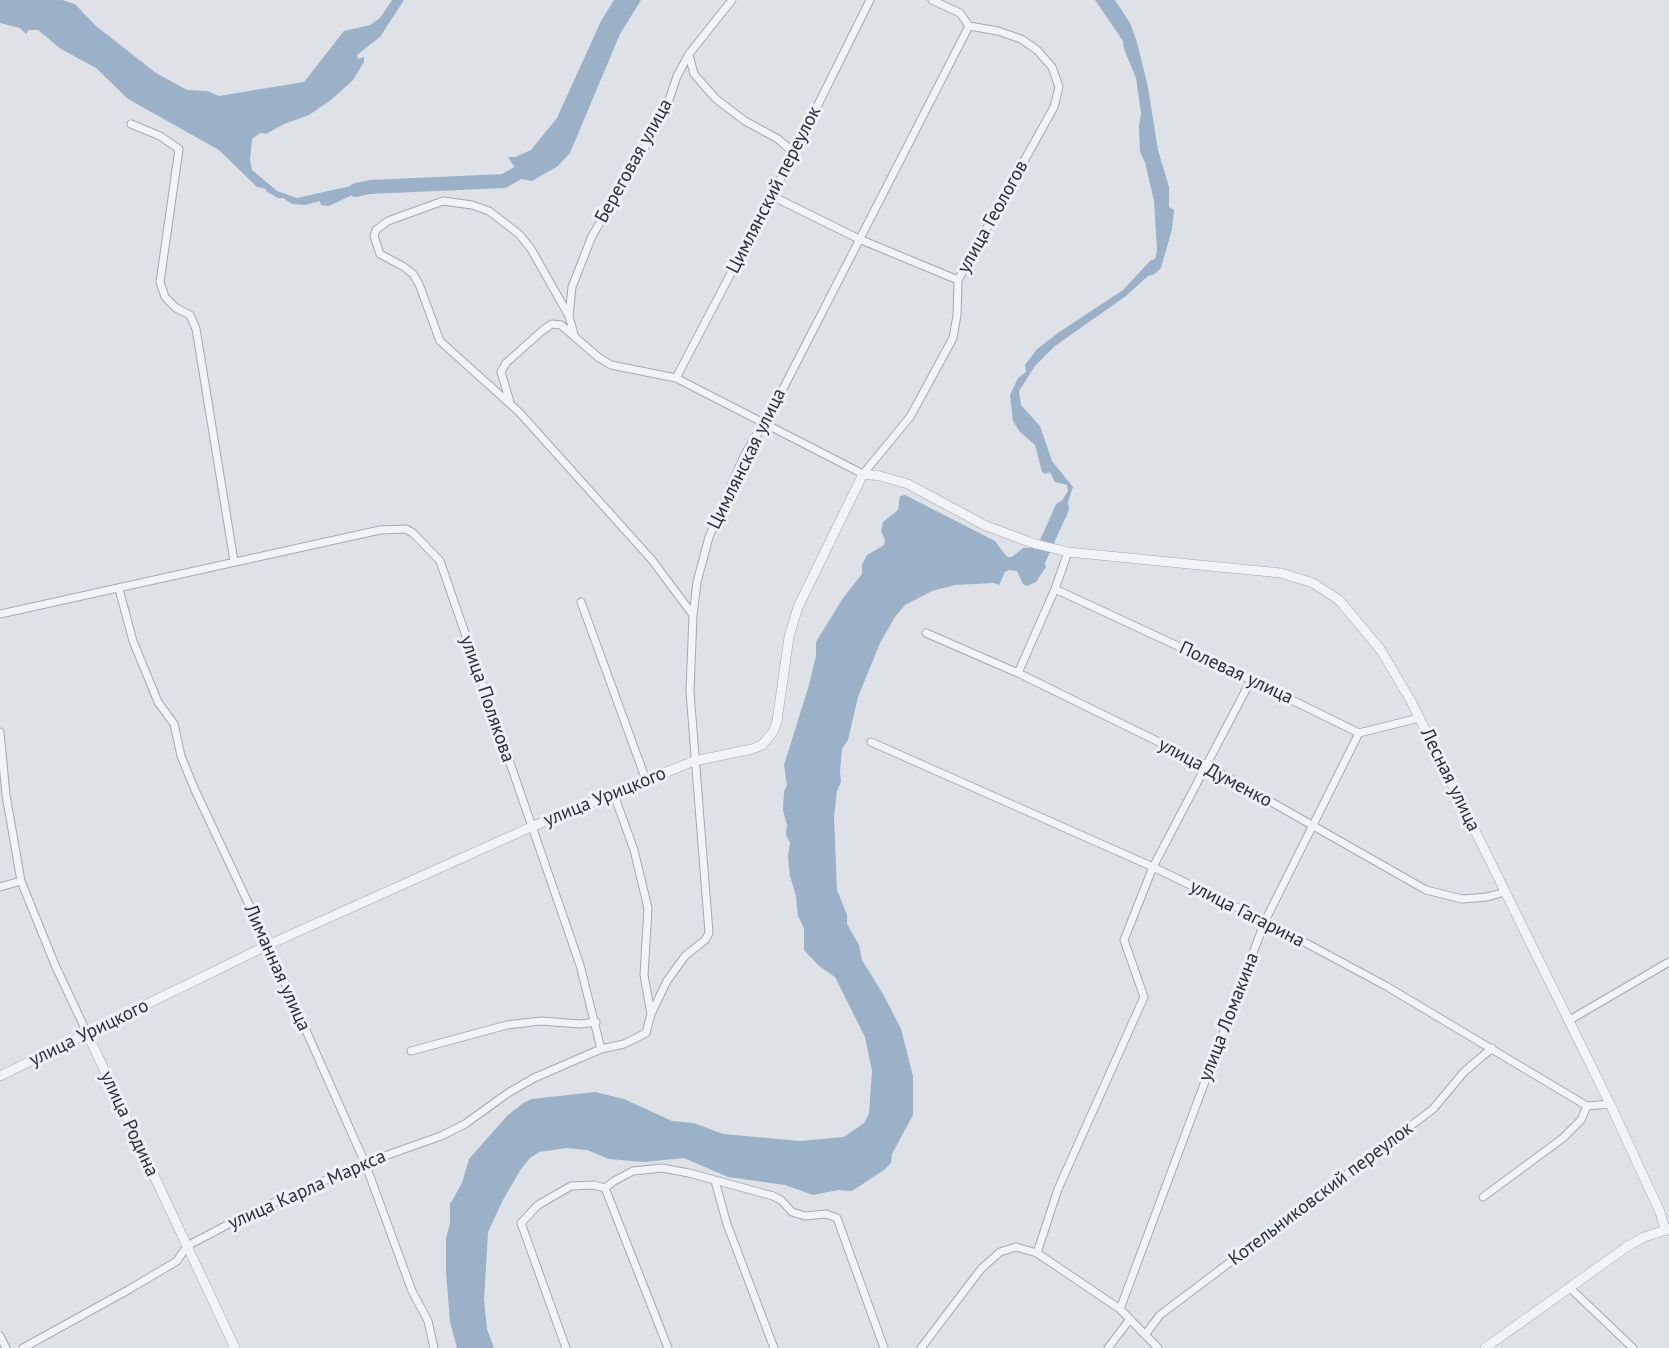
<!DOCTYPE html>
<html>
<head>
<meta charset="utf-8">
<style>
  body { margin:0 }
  canvas { display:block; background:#dee2e7 }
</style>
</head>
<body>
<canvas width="1669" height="1348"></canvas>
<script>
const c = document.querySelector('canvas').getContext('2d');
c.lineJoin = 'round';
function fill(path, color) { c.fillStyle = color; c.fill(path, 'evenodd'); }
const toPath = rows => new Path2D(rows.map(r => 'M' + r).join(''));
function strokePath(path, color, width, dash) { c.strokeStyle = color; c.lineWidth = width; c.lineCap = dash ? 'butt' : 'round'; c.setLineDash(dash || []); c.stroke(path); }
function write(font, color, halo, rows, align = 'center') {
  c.font = font + ' "PT Sans",sans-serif'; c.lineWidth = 6; c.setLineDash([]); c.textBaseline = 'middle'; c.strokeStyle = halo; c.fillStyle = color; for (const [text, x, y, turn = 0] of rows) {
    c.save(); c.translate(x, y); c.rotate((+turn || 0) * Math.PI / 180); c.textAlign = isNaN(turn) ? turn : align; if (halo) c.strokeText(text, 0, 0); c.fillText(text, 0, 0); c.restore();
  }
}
fill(toPath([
  [0,0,62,0,75,4,96,26,156,73,187,90,207,91,219,96,304,82,344,31,370,25,380,18,392,0,404,0,380,37,357,55,358,59,364,57,364,62,353,80,331,100,309,115,284,124,266,134,260,133,252,139,250,160,252,170,277,191,297,198,373,181,373,189,361,191,329,206,321,205,320,201,305,205,292,204,283,198,278,198,267,192,266,189,257,187,219,150,128,99,96,68,61,49,38,30,29,30,26,34,20,28,0,23],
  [614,0,641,0,620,34,570,153,558,166,532,181,522,179,508,157,515,157,531,150,557,118,601,21],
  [1095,0,1115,0,1130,23,1137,42,1148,87,1158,150,1169,187,1169,207,1174,210,1172,229,1161,268,1155,274,1148,276,1126,296,1055,346,1035,366,1019,391,1021,405,1040,426,1052,461,1073,487,1067,505,1067,516,1059,526,1053,525,1050,521,1051,515,1057,515,1058,507,1068,491,1067,485,1055,482,1050,472,1046,474,1042,472,1035,445,1020,432,1013,421,1010,395,1018,378,1026,372,1025,365,1037,349,1058,333,1123,290,1150,261,1155,259,1157,250,1154,201,1145,162,1140,152,1139,127,1141,113,1136,78,1124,49,1123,41],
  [905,495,995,541,1007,557,1012,557,1023,548,1033,548,1041,554,1046,567,1036,582,1027,586,1023,584,1017,571,1009,570,1005,572,999,585,994,583,955,585,932,591,905,605,895,617,880,643,858,697,848,740,842,749,840,771,841,782,837,791,834,817,837,890,847,915,847,924,859,945,862,960,883,994,901,1029,913,1076,913,1115,892,1154,891,1163,884,1170,852,1191,838,1190,813,1195,785,1185,728,1177,684,1158,644,1162,609,1159,587,1150,567,1148,539,1152,530,1158,521,1169,503,1200,488,1232,484,1300,487,1329,494,1348,457,1348,450,1322,446,1272,446,1238,450,1223,450,1204,462,1183,469,1159,507,1116,523,1103,532,1099,595,1092,624,1099,672,1121,694,1123,723,1134,800,1141,844,1137,864,1123,869,1114,872,1071,865,1037,835,977,819,966,804,950,804,928,798,916,796,896,790,876,788,856,790,843,786,835,787,825,783,810,784,791,787,786,784,765,809,685,816,656,816,642,843,598,862,574,862,564,867,555,884,545,885,540,881,531,883,522,898,510,900,496]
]), '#9ab1c7');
strokePath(toPath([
  [356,190,370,187,504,181,533,164],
  [1032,564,1037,564,1062,508]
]), '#9ab1c7', 14);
const minor = toPath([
  [689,55,694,74,716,99,745,121,778,139,794,153],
  [131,124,160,136,179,149,160,282,165,297,176,308,190,315,196,329,234,561],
  [772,196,859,239,958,280],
  [569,316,531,249,519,234,489,211,472,205,443,201,388,221,376,230,374,236,380,254,404,267,413,274,419,284,440,341,519,412,652,560,693,615],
  [574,335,569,316,572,287,592,236,664,115,677,76,689,54,732,0],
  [676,378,794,153,870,0],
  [510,402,501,372,506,363,543,330,552,324,561,325,598,357,611,365,676,378,863,474,910,417,953,338,957,315,958,280,1054,107,1059,87,1052,67,1037,50,1021,39,998,31,969,26,960,13,932,0],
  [119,589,133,641,158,702,174,724,181,756,195,790,268,945,365,1163,412,1291,428,1321,434,1348],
  [1055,589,1251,680,1359,733,1419,718],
  [581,602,646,780],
  [0,614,380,530,406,529,413,533,440,561,580,965,601,1049],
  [926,633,1018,673,1208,766,1426,890,1462,899,1487,897,1505,892],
  [1018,673,1055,589,1068,552],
  [0,732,6,795,21,881,55,965,87,1033],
  [871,742,1153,867,1265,921,1386,986,1587,1106,1610,1104],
  [613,792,634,850,648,908,644,975,651,1014],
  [0,887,21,881],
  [1568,1021,1669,962],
  [411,1051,507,1025,541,1021,580,1024,596,1022],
  [715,1181,727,1224,774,1348],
  [605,1188,668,1348],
  [1483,1197,1563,1138,1581,1120,1587,1106],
  [1037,1253,1058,1189,1144,997,1124,940,1153,867,1251,680],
  [1569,1287,1633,1348],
  [1120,1309,1265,921,1359,733],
  [1145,1335,1160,1315,1433,1109,1464,1072,1492,1048],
  [0,1336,6,1348],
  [23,1348,128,1290,177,1261,187,1246,248,1214,365,1163,441,1136,465,1124,508,1093,534,1078,601,1049,624,1044,646,1033,651,1014,667,981,685,956,705,940,709,933,690,692,693,615,697,582,709,537,744,456,755,437,765,424,969,26],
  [566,1348,521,1223,538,1205,571,1186,594,1185,605,1188,614,1181,633,1171,662,1168,689,1173,773,1196,781,1200,792,1212,805,1216,826,1214,837,1218,884,1348],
  [921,1348,981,1269,1000,1252,1016,1247,1037,1253,1120,1309,1158,1348],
  [1108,1348,1130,1319]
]);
const tertiary = toPath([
  [87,1033,235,1348],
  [0,1076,268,945,531,827,694,761,752,749,762,745,773,732,777,721,789,637,798,607,863,474,880,476,908,484,984,525,1032,543,1068,552,1281,573,1313,583,1339,600,1380,649,1411,701,1610,1104,1660,1212,1665,1229],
  [1485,1348,1628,1246,1644,1237,1669,1229]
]);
strokePath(minor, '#a4a9b1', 9);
strokePath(tertiary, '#a4a9b1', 10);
strokePath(minor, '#f1f3f6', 7);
strokePath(tertiary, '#f1f3f6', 9);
write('19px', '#28303e', '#edf1f5', [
  ["Береговая улица",634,161,-61],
  ["Цимлянский переулок",774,190,-63],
  ["улица Геологов",993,217,-61],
  ["Цимлянская улица",747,459,-64],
  ["Полевая улица",1236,673,25],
  ["улица Полякова",487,699,71],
  ["улица Думенко",1215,773,28],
  ["Лесная улица",1450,780,64],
  ["улица Урицкого",605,797,-22],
  ["улица Гагарина",1247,914,27],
  ["Лиманная улица",277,968,66],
  ["улица Ломакина",1229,1017,-69],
  ["улица Урицкого",89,1033,-26],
  ["улица Родина",129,1124,65],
  ["улица Карла Маркса",307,1190,-24],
  ["Котельниковский переулок",1321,1194,-37]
]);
</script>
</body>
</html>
